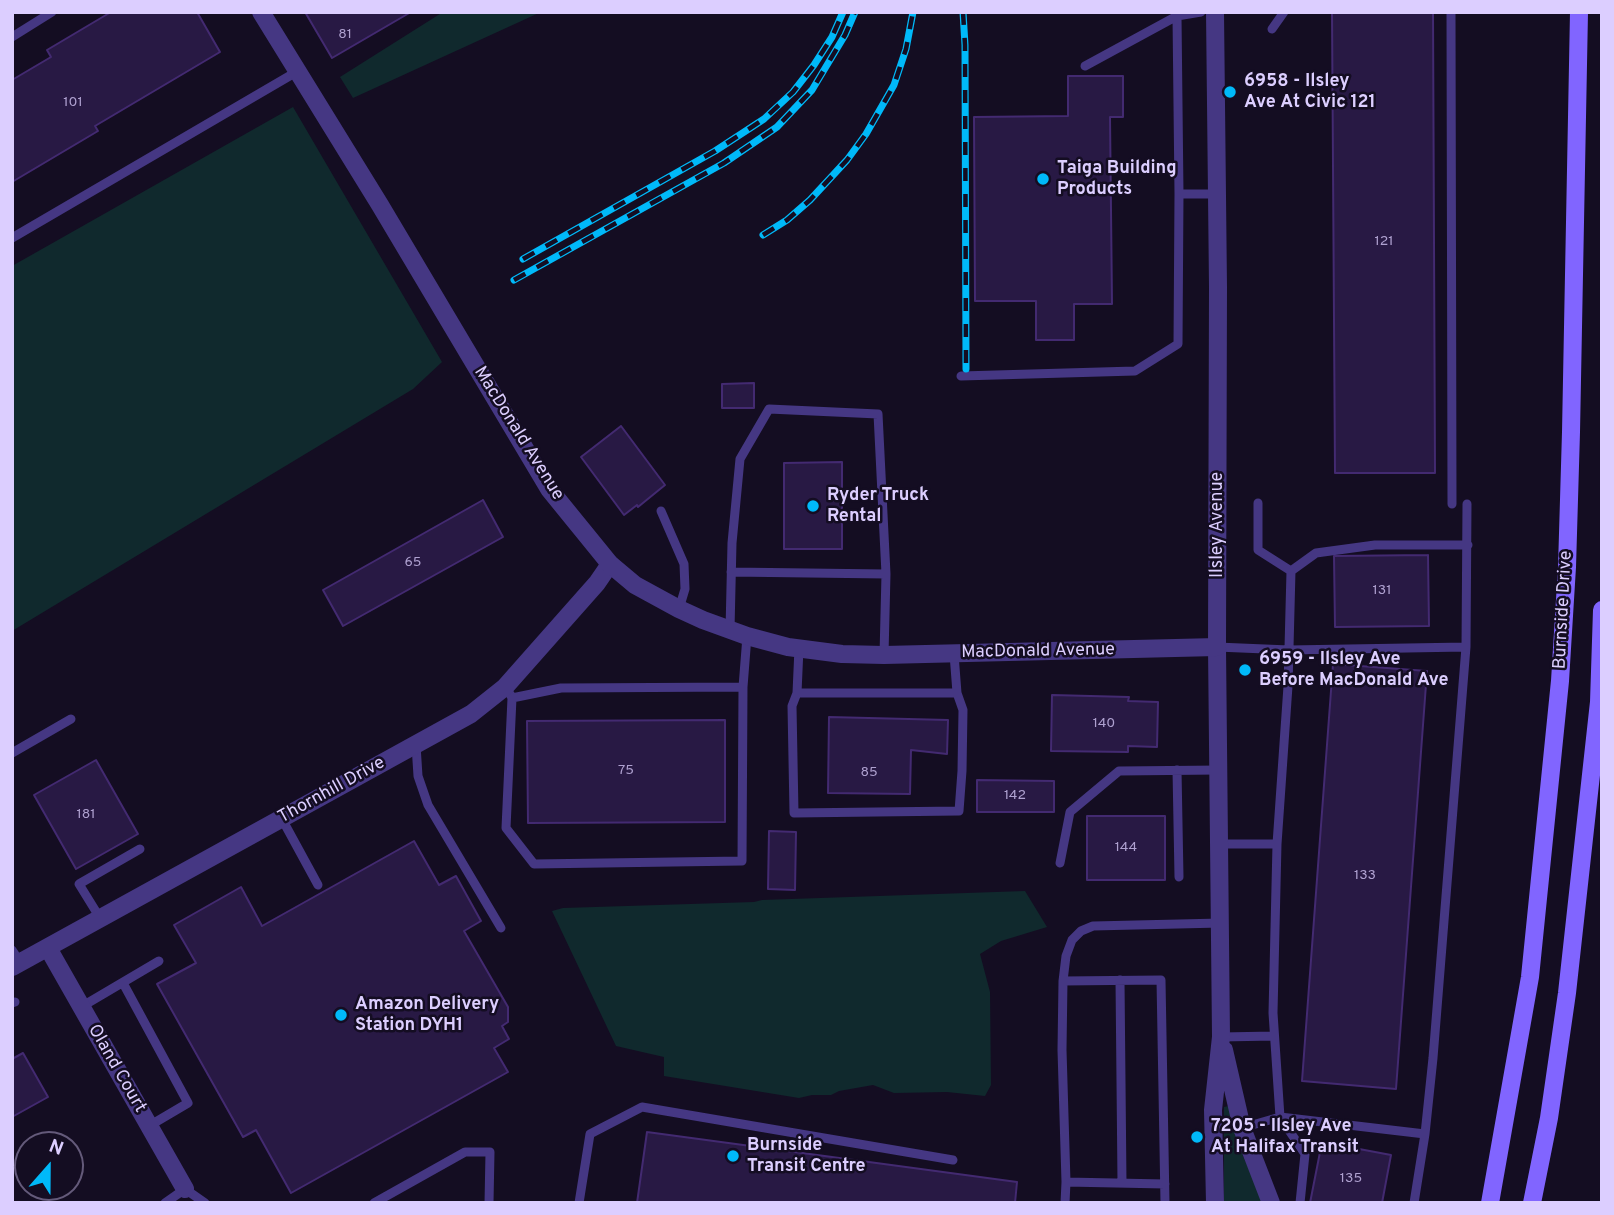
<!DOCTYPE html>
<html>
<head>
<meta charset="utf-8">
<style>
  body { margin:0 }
  #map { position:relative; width:1614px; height:1215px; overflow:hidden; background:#140d22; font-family:Overpass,sans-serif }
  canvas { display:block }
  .frame { position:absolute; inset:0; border:14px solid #dcceff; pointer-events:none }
  .north { position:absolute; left:14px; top:1131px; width:70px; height:70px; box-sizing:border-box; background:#140d22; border:2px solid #645a7a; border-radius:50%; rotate:21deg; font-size:19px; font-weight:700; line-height:28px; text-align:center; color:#dcceff }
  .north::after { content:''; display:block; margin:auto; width:24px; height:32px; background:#00b9f9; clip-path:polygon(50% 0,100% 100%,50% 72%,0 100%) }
</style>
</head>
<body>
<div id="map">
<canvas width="1614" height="1215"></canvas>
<div class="frame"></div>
<div class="north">N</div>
</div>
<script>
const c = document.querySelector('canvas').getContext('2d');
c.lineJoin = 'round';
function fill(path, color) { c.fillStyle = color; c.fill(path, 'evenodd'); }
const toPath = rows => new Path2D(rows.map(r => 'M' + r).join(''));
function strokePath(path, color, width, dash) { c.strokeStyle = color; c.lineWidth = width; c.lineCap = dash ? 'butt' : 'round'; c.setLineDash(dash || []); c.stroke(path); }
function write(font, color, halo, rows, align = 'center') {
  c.font = font + ' Overpass,sans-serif'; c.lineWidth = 5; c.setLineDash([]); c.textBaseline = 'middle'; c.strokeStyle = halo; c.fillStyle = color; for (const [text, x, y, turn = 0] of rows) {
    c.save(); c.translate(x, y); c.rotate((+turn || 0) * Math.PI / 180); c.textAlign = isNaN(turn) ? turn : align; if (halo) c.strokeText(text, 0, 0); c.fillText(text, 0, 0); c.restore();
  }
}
fill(toPath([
  [443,12,541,12,353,98,340,77],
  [293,107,442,362,413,389,12,631,12,266],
  [1025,891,1047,927,1001,941,980,954,990,992,991,1085,985,1096,947,1092,894,1093,873,1085,839,1091,831,1095,812,1095,799,1098,664,1076,664,1057,616,1046,552,911,563,908,754,902,762,900],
  [1229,1106,1243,1156,1264,1203,1224,1203,1224,1107]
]), '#10292d');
const building = toPath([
  [111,12,197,12,220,52,95,126,98,131,12,182,12,80,51,57,47,50,111,12],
  [305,12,411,12,332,58,305,12],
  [1332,12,1433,12,1435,473,1335,473,1332,12],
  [1068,76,1123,76,1123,117,1110,117,1112,304,1074,304,1074,340,1036,340,1036,301,975,301,974,117,1068,116,1068,76],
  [754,383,754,408,722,408,722,384,754,383],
  [621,426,665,485,638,507,637,505,624,515,581,457,621,426],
  [842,462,842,549,784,549,784,463,842,462],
  [483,500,503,537,343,626,323,590,483,500],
  [1428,555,1429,626,1335,627,1334,556,1428,555],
  [1333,664,1427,671,1396,1089,1302,1081,1333,664],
  [1052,695,1129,697,1128,701,1158,702,1157,747,1128,746,1128,752,1051,751,1052,695],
  [829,717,948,720,947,754,911,750,910,794,828,793,829,717],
  [725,720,725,822,528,823,527,721,725,720],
  [96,760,138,834,76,869,34,795,96,760],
  [977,780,1054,781,1054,812,977,812,977,780],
  [1087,816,1165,816,1165,880,1087,880,1087,816],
  [769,831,796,832,795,890,768,889,769,831],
  [414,841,439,885,456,876,481,921,464,931,508,1007,508,1022,502,1026,509,1039,494,1048,508,1072,291,1193,256,1130,243,1137,157,984,196,963,174,925,241,887,262,926,414,841],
  [23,1053,48,1097,12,1117,12,1059,23,1053],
  [647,1132,1017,1182,1015,1203,637,1203,647,1132],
  [1322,1142,1391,1155,1382,1203,1310,1203,1322,1142]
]);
fill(building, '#281944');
strokePath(building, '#432a71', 2);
strokePath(toPath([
  [1201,12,1177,16,1179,194,1218,194],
  [1451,12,1452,504],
  [1272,29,1284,12],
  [12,37,52,12],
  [1085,66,1177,16],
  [12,238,298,71],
  [961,376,1135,371,1178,344,1179,194],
  [1258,503,1258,550,1291,571,1288,686,1277,844,1273,1013,1280,1117,1305,1154,1300,1203],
  [661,511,684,564,685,589,679,609],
  [1291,571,1316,553,1375,545,1468,545],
  [731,572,886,574],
  [730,630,732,543,740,459,769,409,878,414,886,574,884,655],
  [1217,647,1289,650,1466,647],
  [799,648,797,693,957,693,954,654],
  [797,693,792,706,794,813,959,811,962,771,963,710,957,693],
  [510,694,512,698,561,688,743,687,747,636],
  [512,698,506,828,534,864,742,861,743,687],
  [416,745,418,776,428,805,501,928],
  [12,753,71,719],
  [1177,770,1179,877],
  [282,819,318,885],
  [1220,844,1277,844],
  [1060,863,1070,812,1119,771,1219,770],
  [100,918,79,884,140,849],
  [12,950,20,962],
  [1120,980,1122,1183],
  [1063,981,1161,980,1165,1203],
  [123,983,188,1103,149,1126],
  [12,1003,15,1002],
  [81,1007,159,961],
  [1221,1037,1274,1036],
  [1242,1128,1280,1117,1425,1134,1433,1058,1466,647,1467,504],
  [1066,1182,1165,1184],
  [185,1189,205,1203],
  [165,1203,185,1189],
  [374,1203,465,1152,490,1152,489,1203],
  [579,1203,590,1134,642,1107,953,1160],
  [1065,1203,1066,1182,1062,1050,1063,981,1066,956,1072,940,1081,931,1093,926,1221,923],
  [1414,1203,1425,1134]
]), '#453783', 9);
strokePath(toPath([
  [48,948,185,1189],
  [12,967,471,714,505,687,597,583,610,564],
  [1224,1050,1242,1128,1271,1203],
  [1215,1203,1213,1110,1221,1037,1217,647]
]), '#453783', 18);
strokePath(toPath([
  [261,12,380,205,549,489,610,564,635,585,679,609,703,620,747,636,788,647,842,654,884,655,1217,647,1218,287,1215,12]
]), '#453783', 18);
strokePath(toPath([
  [1490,1203,1530,977,1560,681,1567,567,1571,432,1579,12],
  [1532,1203,1549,1118,1567,993,1599,702,1602,610]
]), '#8165ff', 18);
const rail = toPath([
  [963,12,965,45,966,369],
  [763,235,787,220,810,200,847,160,866,134,894,85,906,49,913,12],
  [523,259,715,151,764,119,793,92,814,65,832,37,843,12],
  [514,280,724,163,777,127,812,90,845,35,855,12]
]);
strokePath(rail, '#00b9f9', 7);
strokePath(rail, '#140d22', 4.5, [13]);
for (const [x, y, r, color] of [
  [1230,92,7,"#00b9f9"],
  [1043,179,7,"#00b9f9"],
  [813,506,7,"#00b9f9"],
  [1245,670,7,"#00b9f9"],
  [341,1015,7,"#00b9f9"],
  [1197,1137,7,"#00b9f9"],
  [733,1156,7,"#00b9f9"]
]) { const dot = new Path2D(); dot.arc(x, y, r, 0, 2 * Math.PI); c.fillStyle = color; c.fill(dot); strokePath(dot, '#140d22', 2.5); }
write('14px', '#afa1d0', null, [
  ["81",345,35],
  ["101",73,103],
  ["121",1384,242],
  ["65",413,563],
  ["131",1382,591],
  ["140",1104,724],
  ["75",626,771],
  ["85",869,773],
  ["142",1015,796],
  ["181",86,815],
  ["144",1126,848],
  ["133",1365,876],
  ["135",1351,1179]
]);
write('bold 18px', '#dcceff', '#140d22', [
  ["6958 - Ilsley",1244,82],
  ["Ave At Civic 121",1244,103],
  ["Taiga Building",1057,169],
  ["Products",1057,190],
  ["Ryder Truck",827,496],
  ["Rental",827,517],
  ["6959 - Ilsley Ave",1259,660],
  ["Before MacDonald Ave",1259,681],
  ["Amazon Delivery",355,1005],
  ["Station DYH1",355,1026],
  ["7205 - Ilsley Ave",1211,1127],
  ["At Halifax Transit",1211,1148],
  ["Burnside",747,1146],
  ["Transit Centre",747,1167]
], 'left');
write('18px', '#dcceff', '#140d22', [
  ["MacDonald Avenue",518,434,58],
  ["Ilsley Avenue",1218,525,-90],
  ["Burnside Drive",1564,610,-87],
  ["MacDonald Avenue",1038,652,-1],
  ["Thornhill Drive",332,791,-29],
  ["Oland Court",116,1069,60]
]);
</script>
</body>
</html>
